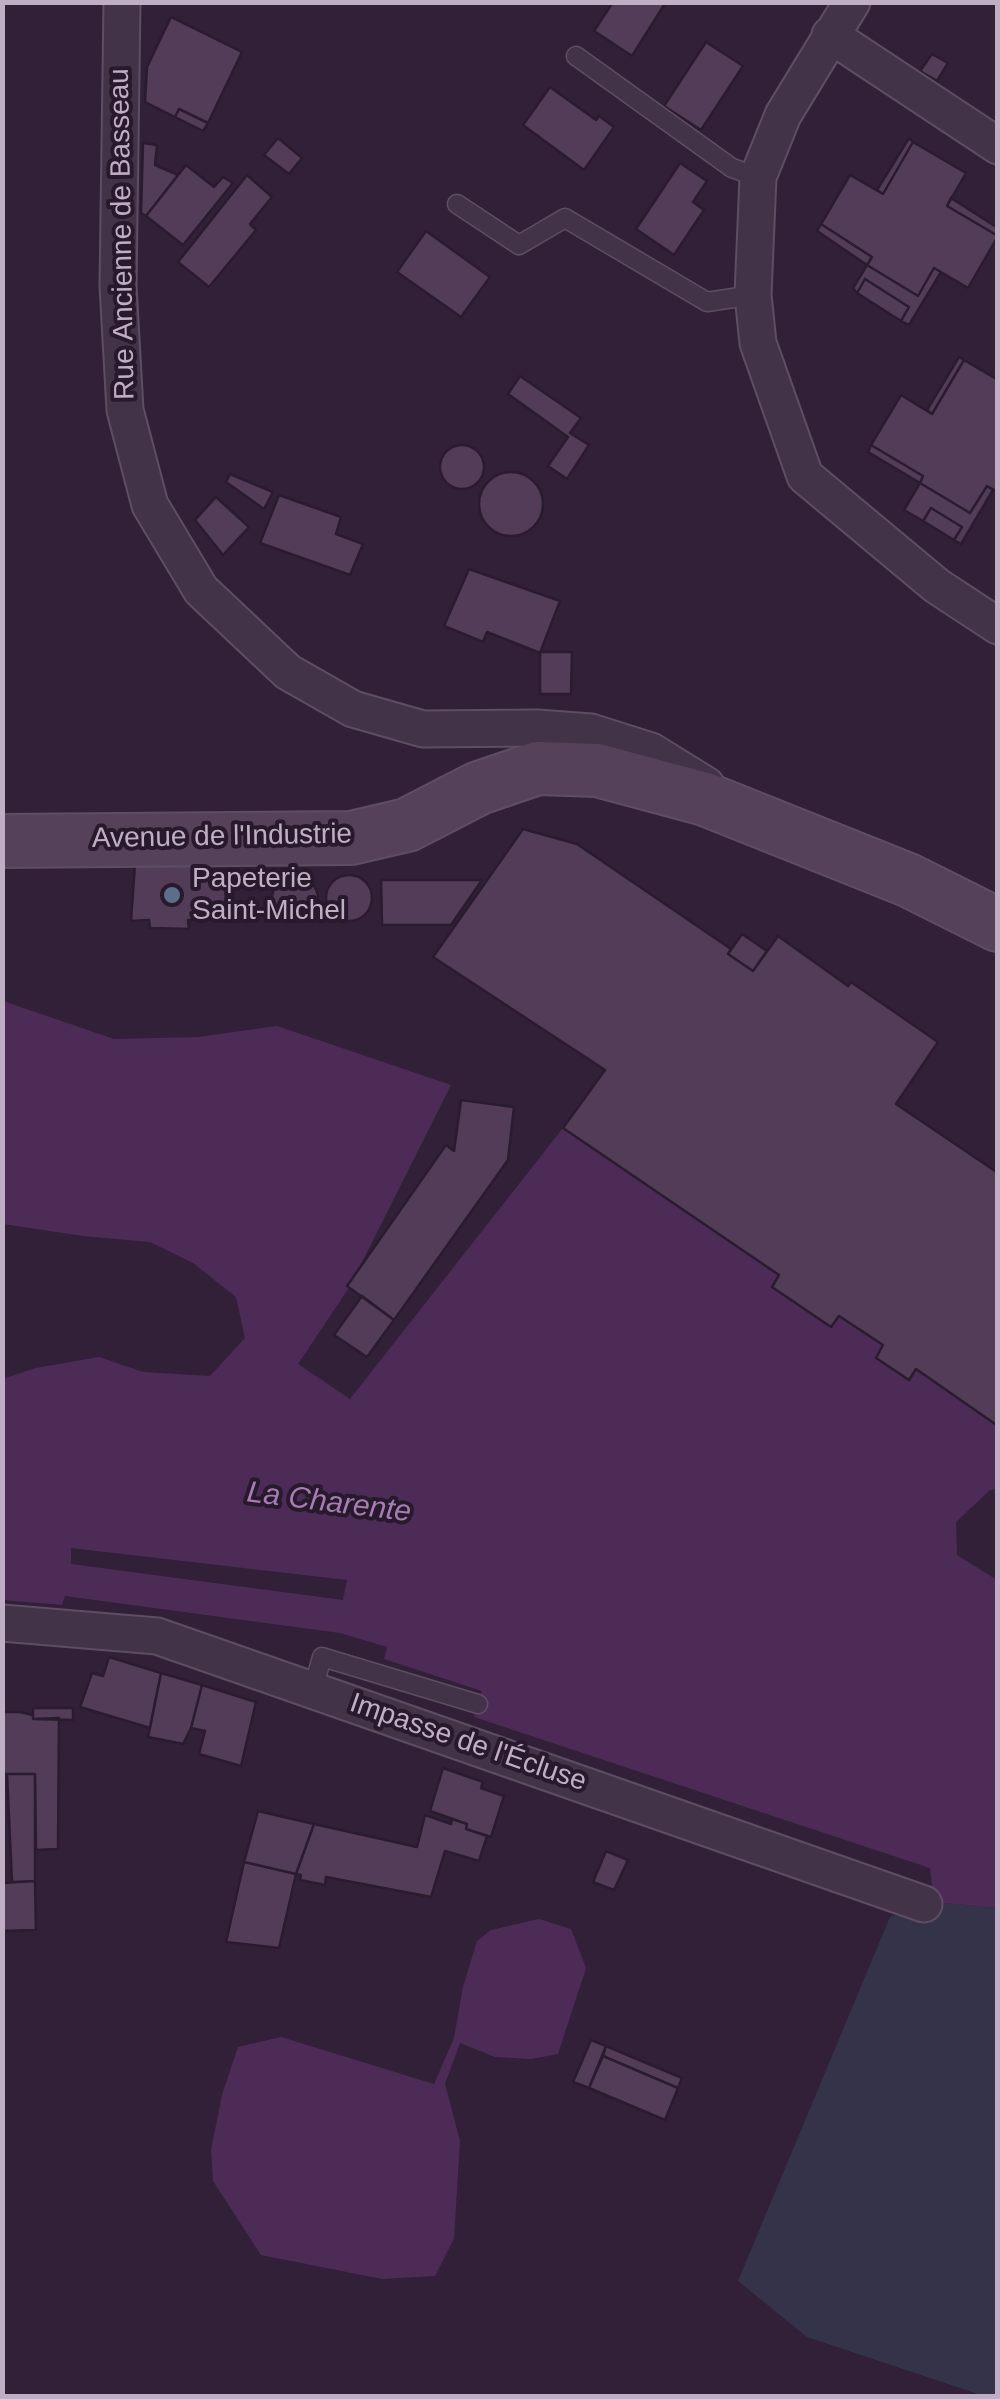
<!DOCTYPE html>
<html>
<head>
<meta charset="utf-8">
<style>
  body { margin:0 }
  #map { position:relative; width:1000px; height:2399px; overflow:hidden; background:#322038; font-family:Arial,sans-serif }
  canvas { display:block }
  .frame { position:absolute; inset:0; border:5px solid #c0aec5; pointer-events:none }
</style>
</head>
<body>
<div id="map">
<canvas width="1000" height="2399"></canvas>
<div class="frame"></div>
</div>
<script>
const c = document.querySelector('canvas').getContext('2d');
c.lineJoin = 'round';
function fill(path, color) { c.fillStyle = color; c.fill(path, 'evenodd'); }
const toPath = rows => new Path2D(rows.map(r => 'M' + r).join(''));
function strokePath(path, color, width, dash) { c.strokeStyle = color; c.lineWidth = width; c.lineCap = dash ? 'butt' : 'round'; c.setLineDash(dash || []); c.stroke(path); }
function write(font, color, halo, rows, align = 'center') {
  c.font = font + ' Arial,sans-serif'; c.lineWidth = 8; c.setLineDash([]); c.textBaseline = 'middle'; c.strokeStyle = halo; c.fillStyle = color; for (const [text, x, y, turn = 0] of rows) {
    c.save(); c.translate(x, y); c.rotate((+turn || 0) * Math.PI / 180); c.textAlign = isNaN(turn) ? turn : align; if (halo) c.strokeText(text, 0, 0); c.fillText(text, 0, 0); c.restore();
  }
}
fill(toPath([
  [934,1902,997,1908,997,2396,984,2396,807,2337,738,2281,890,1917]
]), '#34334a');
fill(toPath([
  [3,1001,114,1039,198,1037,277,1026,451,1085,350,1286,298,1364,350,1399,563,1128,779,1275,773,1287,830,1327,839,1316,883,1345,876,1358,908,1380,916,1369,997,1426,997,1489,990,1490,956,1522,957,1555,997,1580,997,1908,934,1902,930,1868,474,1717,482,1691,384,1659,387,1647,340,1633,65,1596,62,1605,3,1600,2,1379,36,1368,99,1357,143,1372,210,1376,245,1338,236,1297,193,1263,150,1242,83,1236,3,1224],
  [71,1548,347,1580,343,1600,71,1564],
  [539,1919,571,1929,586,1968,558,2054,531,2059,495,2057,460,2043,445,2084,460,2141,454,2238,435,2276,382,2279,261,2255,213,2181,211,2150,222,2095,238,2047,281,2037,434,2084,454,2038,463,1987,477,1941,491,1930]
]), '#4c2c57');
const building = toPath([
  [613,2,666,2,632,56,594,31,613,2],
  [171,17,242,52,208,123,179,109,175,117,145,102,147,67,171,17],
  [706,42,743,66,701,130,664,106,706,42],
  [932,54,948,63,937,81,920,71,932,54],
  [550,87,596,120,599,116,614,127,584,170,523,125,550,87],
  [179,109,208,123,203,131,175,117,179,109],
  [278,138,302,158,289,174,264,155,278,138],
  [909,138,913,142,883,194,877,190,909,138],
  [913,142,966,173,947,206,998,236,968,288,934,268,918,296,867,265,872,257,821,224,850,175,883,194,913,142],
  [143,143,157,145,155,165,178,175,146,216,141,213,143,143],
  [680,163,707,181,693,202,704,210,674,255,636,229,680,163],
  [186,165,214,187,223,177,233,183,183,245,146,216,186,165],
  [247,175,272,197,250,224,256,230,209,287,178,262,247,175],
  [951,198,998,228,998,236,947,206,951,198],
  [821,224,872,257,867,265,817,231,821,224],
  [426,231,490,277,461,317,397,272,426,231],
  [867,265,918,296,934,268,941,272,909,325,901,321,909,307,865,279,857,293,853,288,867,265],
  [865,279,909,307,901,321,857,293,865,279],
  [959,357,964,360,932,414,927,410,959,357],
  [964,360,998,380,998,492,987,486,970,513,920,483,923,476,871,445,901,395,932,414,964,360],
  [520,376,581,418,570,433,589,445,567,479,548,466,568,437,508,394,520,376],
  '440 467a22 22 0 1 1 44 0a22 22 0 1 1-44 0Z',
  [871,445,923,476,920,483,868,452,871,445],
  '479 504a32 32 0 1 1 64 0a32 32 0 1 1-64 0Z',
  [230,474,273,492,264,509,226,482,230,474],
  [920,483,970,513,987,486,993,490,961,544,954,540,962,527,931,508,923,521,904,510,920,483],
  [279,495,341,517,336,534,363,544,350,575,260,543,279,495],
  [216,497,249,527,223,555,195,520,216,497],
  [931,508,962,527,954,540,923,521,931,508],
  [469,569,560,601,540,653,487,632,483,642,444,626,469,569],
  [540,652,572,652,571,694,540,694,540,652],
  [523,829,577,844,731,949,728,954,753,971,778,936,848,986,851,982,938,1042,896,1104,998,1173,998,1426,916,1369,909,1380,876,1358,883,1345,839,1316,831,1327,772,1287,779,1275,563,1128,605,1070,433,957,523,829],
  [202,863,202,873,226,873,226,919,188,920,189,929,150,928,149,920,131,921,135,864,202,863],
  '326 898a23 23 0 1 1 46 0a23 23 0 1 1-46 0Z',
  '272 899a23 23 0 1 1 46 0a23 23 0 1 1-46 0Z',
  [381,880,482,880,451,925,382,925,381,880],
  [742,934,767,951,753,971,728,954,742,934],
  [461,1100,514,1107,508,1160,394,1320,347,1286,446,1145,454,1151,461,1100],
  [362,1296,394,1320,367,1357,334,1335,362,1296],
  [109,1657,161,1673,150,1728,80,1707,92,1673,103,1676,109,1657],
  [161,1673,202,1685,191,1728,183,1744,148,1737,161,1673],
  [202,1685,256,1702,241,1766,199,1754,205,1731,191,1728,202,1685],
  [33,1708,73,1708,73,1720,33,1719,33,1708],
  [2,1712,20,1712,33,1715,33,1719,59,1718,58,1849,36,1850,35,1774,2,1774,2,1712],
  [443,1768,483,1782,481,1788,504,1796,491,1837,466,1829,467,1824,430,1811,443,1768],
  [7,1774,35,1774,35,1881,12,1882,7,1774],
  [258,1811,314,1824,296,1874,244,1862,258,1811],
  [425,1815,451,1824,452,1819,467,1824,466,1829,487,1836,479,1861,445,1851,431,1897,326,1877,325,1885,300,1880,301,1875,296,1874,314,1824,417,1847,425,1815],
  [606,1851,628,1860,614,1890,593,1882,606,1851],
  [244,1862,296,1874,279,1948,226,1942,244,1862],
  [35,1881,36,1930,2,1931,2,1883,35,1881],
  [591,2040,606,2046,589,2088,573,2082,591,2040],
  [606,2046,682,2078,678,2088,603,2056,606,2046],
  [603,2056,678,2088,665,2120,589,2088,603,2056]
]);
fill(building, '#523c58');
strokePath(building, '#2a1b2f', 2.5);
const lane = toPath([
  [576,56,732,168,758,177],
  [457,204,519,245,565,218,707,302,753,295],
  [313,1689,322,1657,478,1704]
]);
const street = toPath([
  [122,2,118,286,125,410,150,505,201,590,288,672,353,709,423,729,537,728,591,732,651,751,706,785],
  [852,2,783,115,758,177,753,295,758,343,805,476,937,586,998,626],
  [830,35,998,146],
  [2,1623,157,1636,924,1904]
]);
const secondary = toPath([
  [2,841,351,838,407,825,479,788,538,768,597,770,705,799,908,880,998,925]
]);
strokePath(lane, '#5e4e63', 21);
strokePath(street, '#5e4e63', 39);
strokePath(secondary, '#5e4e63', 56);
strokePath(lane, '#433348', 18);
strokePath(street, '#433348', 35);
strokePath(secondary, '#56415b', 52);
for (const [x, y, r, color] of [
  [172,895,10,"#5c6f8a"]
]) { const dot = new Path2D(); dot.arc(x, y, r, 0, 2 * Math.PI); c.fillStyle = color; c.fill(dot); strokePath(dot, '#28192d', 4); }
write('28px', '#c0aec5', '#28192d', [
  ["Rue Ancienne de Basseau",123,234,-91],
  ["Avenue de l'Industrie",222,837,-1],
  ["Impasse de l'Écluse",468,1743,19]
]);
write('28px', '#c0aec5', '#28192d', [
  ["Papeterie",192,879],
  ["Saint-Michel",192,911]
], 'left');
write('italic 30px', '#a67cb2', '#28192d', [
  ["La Charente",329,1503,7]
]);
</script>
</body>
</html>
